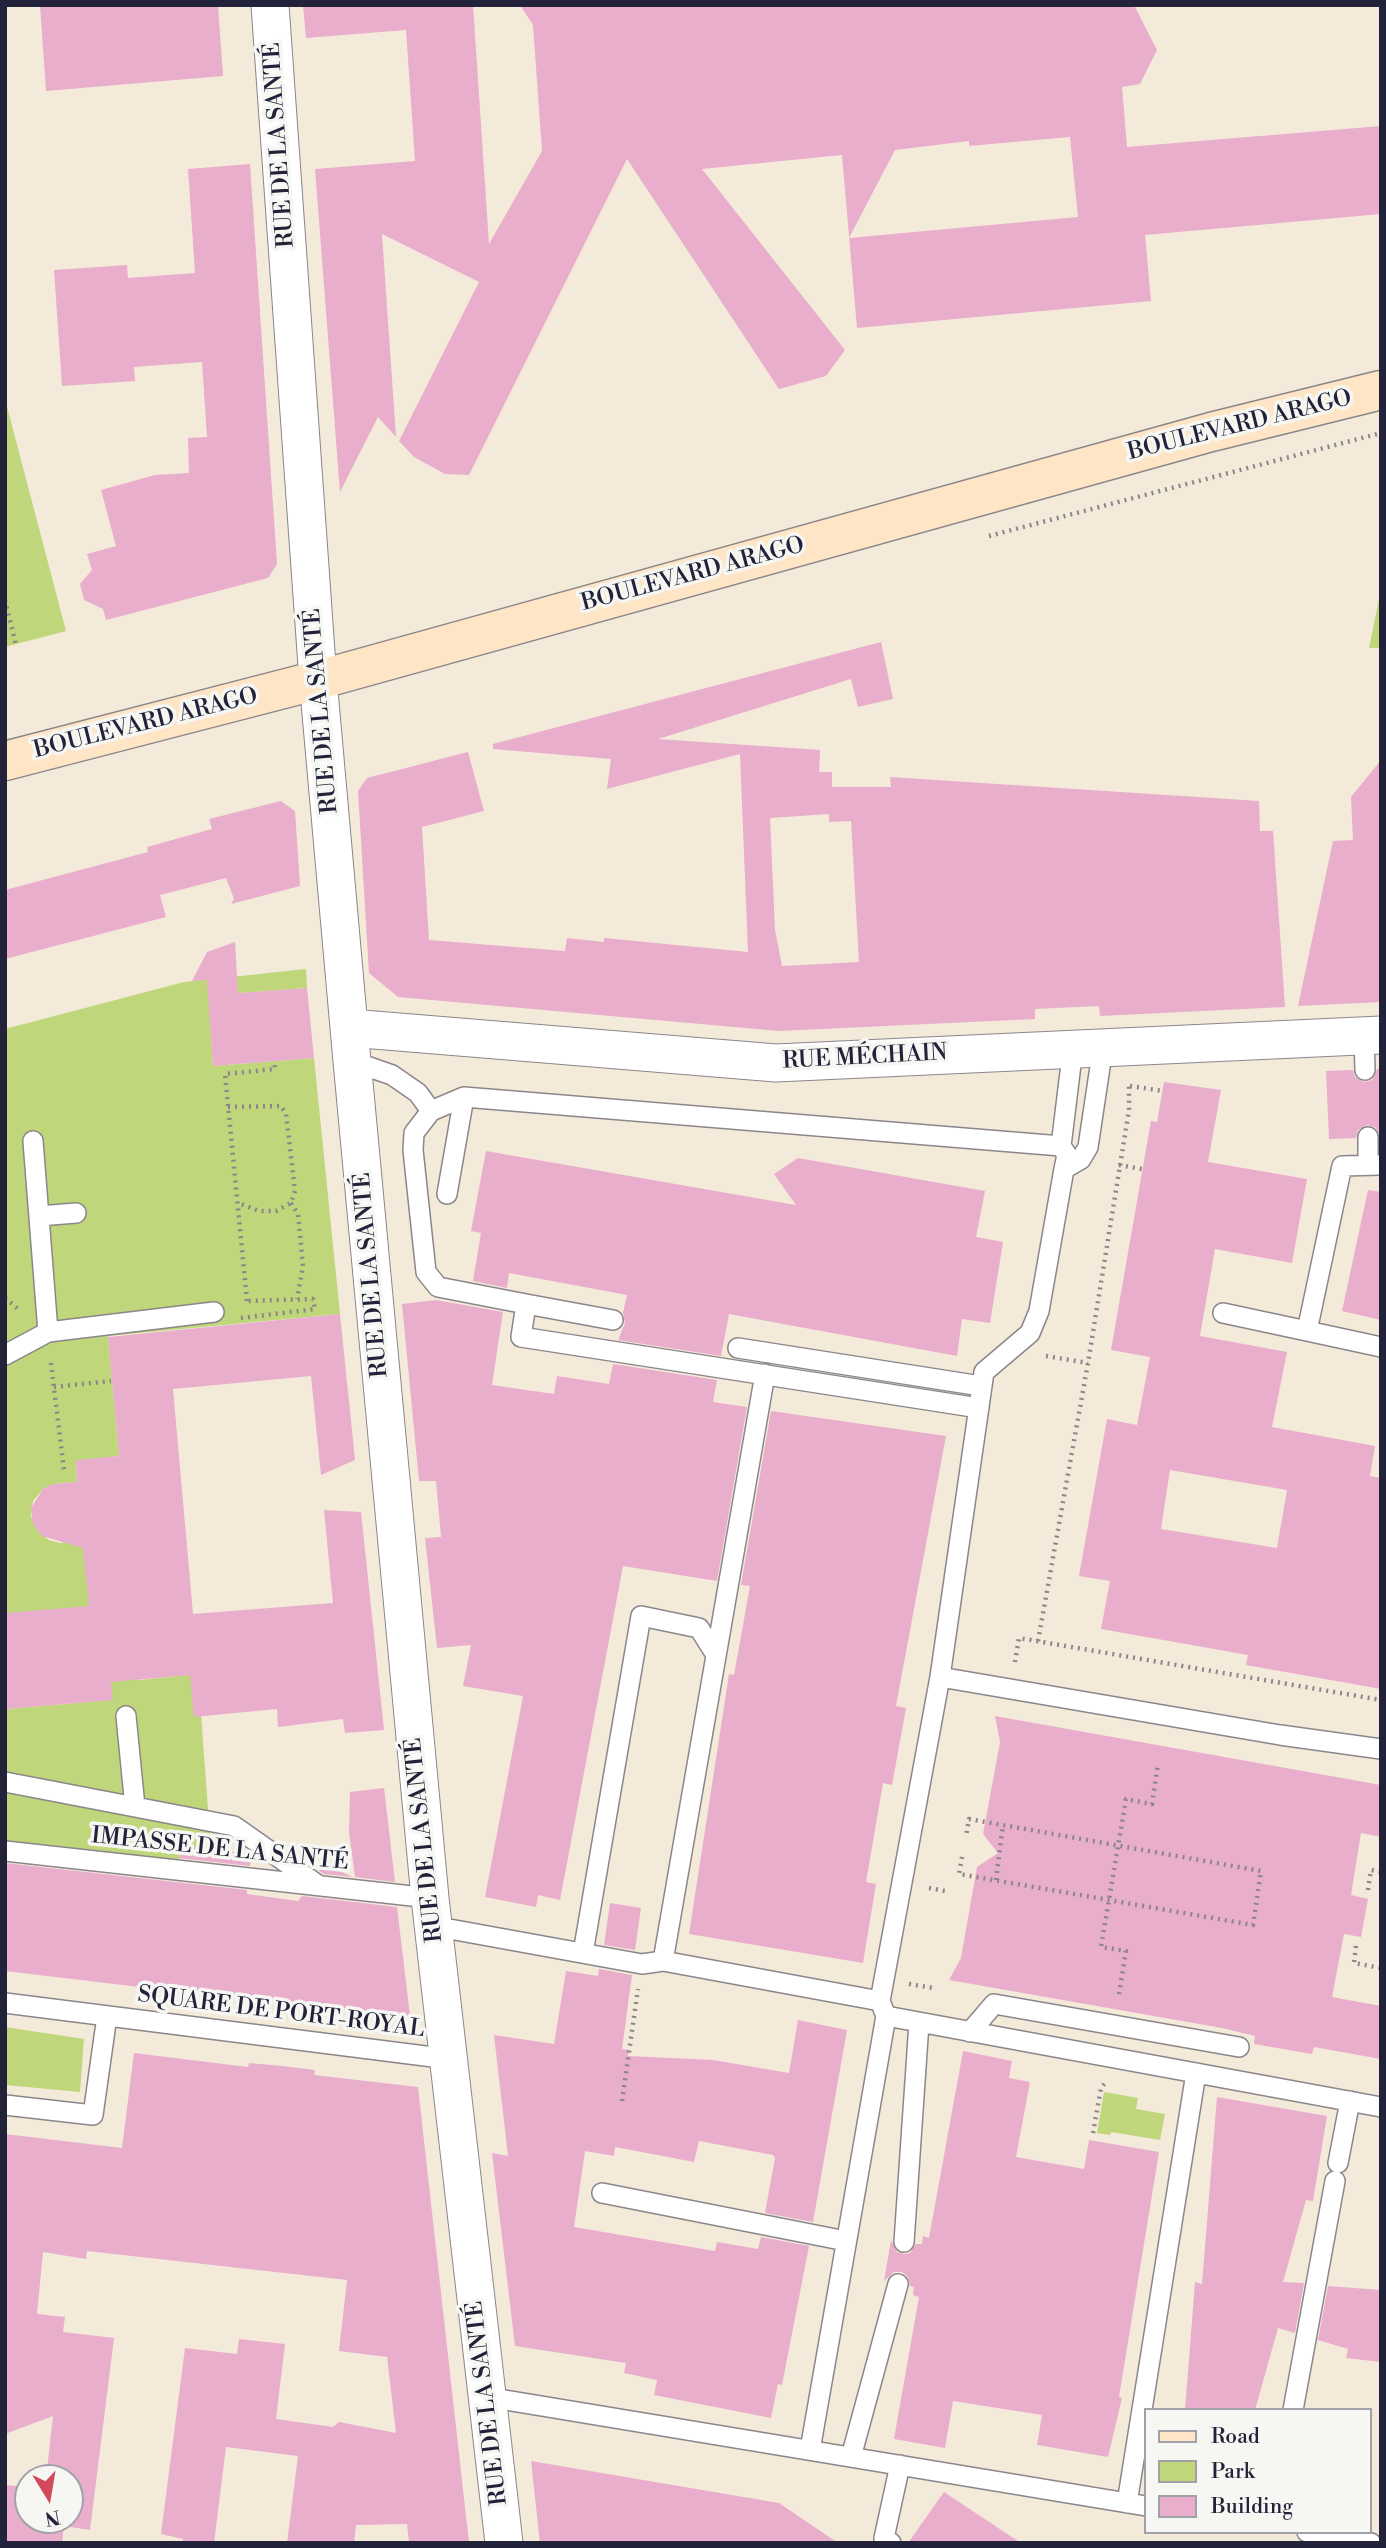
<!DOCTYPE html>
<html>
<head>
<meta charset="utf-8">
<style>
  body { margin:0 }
  #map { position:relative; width:1386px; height:2548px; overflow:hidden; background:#f4eada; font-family:"Libre Bodoni",serif }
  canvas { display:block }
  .frame { position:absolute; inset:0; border:7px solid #22223b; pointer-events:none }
  .legend { position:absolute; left:1144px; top:2408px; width:228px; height:126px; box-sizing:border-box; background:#f6f6f2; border:2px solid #a1a1a9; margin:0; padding:9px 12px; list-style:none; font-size:21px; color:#22223b }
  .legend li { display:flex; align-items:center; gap:14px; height:35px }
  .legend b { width:35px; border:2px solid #a1a1a9 }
  .north { position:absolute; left:14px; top:2464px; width:70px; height:70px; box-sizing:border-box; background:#f6f6f2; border:2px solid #a1a1a9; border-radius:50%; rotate:169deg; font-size:19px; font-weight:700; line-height:28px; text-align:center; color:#22223b }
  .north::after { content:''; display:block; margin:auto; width:24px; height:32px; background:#d1495b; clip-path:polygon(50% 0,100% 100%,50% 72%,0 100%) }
</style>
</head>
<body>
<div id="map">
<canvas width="1386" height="2548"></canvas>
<div class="frame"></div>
<ul class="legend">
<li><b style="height:9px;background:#fde5c5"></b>Road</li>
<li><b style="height:19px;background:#bfd67b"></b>Park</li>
<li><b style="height:19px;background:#e9aecc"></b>Building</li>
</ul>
<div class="north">N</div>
</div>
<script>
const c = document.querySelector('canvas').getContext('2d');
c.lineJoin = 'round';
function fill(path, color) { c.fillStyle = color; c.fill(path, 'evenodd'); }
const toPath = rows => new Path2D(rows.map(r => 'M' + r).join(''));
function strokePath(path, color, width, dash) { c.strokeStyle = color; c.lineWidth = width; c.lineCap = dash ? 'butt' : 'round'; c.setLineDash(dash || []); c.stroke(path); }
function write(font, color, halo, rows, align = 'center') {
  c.font = font + ' "Libre Bodoni",serif'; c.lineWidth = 7; c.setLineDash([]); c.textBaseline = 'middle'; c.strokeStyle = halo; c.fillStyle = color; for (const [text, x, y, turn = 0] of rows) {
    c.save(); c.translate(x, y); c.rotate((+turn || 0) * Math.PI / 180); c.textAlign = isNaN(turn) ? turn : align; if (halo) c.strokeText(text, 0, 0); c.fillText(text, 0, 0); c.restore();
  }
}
fill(toPath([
  [5,399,66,631,5,647],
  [1380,594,1381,648,1369,648],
  [306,969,307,988,240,993,210,1017,213,1066,314,1058,340,1314,108,1336,119,1456,76,1461,77,1482,53,1484,43,1489,33,1501,31,1516,37,1530,49,1540,60,1543,83,1540,135,1619,5,1613,5,1029,184,982],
  [110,1668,139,1680,198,1674,211,1849,181,1846,178,1867,5,1844,5,1709,112,1700],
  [5,2027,84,2039,80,2092,5,2085],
  [1104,2092,1138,2098,1136,2109,1165,2114,1160,2140,1111,2132,1110,2135,1097,2133]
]), '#bfd67b');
fill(toPath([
  [40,5,218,5,223,76,46,91],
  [303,5,473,5,489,244,542,151,533,25,520,5,1134,5,1157,50,1140,84,1122,87,1127,147,1381,126,1381,214,1145,235,1151,301,857,328,842,155,702,169,845,350,826,376,779,389,627,159,469,475,445,474,414,457,399,441,479,282,382,234,396,437,378,417,340,492,315,169,415,161,406,30,306,38],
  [1070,137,1078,217,849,238,895,150,969,141,969,146],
  [250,164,277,564,268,578,106,620,103,609,84,600,80,584,92,570,87,554,116,546,101,490,155,475,189,473,188,438,207,437,202,362,134,367,135,381,62,386,54,270,127,265,128,278,195,273,188,169],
  [881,642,893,699,858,707,851,679,658,739,820,750,819,772,832,772,832,787,891,787,890,777,1259,801,1260,831,1273,831,1285,1007,1100,1016,1099,1006,1035,1009,1035,1019,779,1031,398,997,369,973,358,791,367,778,468,752,484,811,422,827,429,940,565,951,567,938,604,942,604,938,748,952,740,754,607,789,611,759,493,749,493,744],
  [829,814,829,822,851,821,859,962,782,966,775,930,770,818],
  [1381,760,1381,1002,1298,1006,1333,841,1353,840,1351,797],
  [281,801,295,811,300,886,231,904,234,899,226,878,160,895,166,917,5,959,5,890,148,852,147,847,212,829,209,819],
  [235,942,238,993,307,988,314,1058,213,1066,207,980,192,981,207,952],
  [1377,1069,1381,1069,1381,1137,1375,1127,1367,1125,1358,1130,1356,1138,1329,1139,1326,1071,1353,1070,1355,1077,1365,1082,1372,1080],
  [1164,1082,1221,1090,1208,1162,1307,1179,1292,1263,1215,1249,1200,1336,1287,1352,1272,1427,1375,1446,1370,1476,1381,1478,1381,1689,1246,1665,1248,1655,1101,1629,1110,1581,1079,1576,1107,1419,1137,1425,1150,1357,1111,1350,1151,1121,1157,1122],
  [1170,1470,1287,1490,1277,1548,1161,1529],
  [486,1151,796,1205,774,1174,798,1158,985,1191,976,1237,1003,1242,990,1323,962,1319,957,1356,729,1314,721,1356,618,1340,625,1323,623,1313,627,1295,509,1273,507,1288,473,1281,481,1233,471,1231],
  [1368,1190,1381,1192,1381,1320,1342,1311],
  [436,1300,503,1312,492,1385,554,1394,557,1376,609,1384,613,1364,717,1380,713,1402,747,1407,717,1581,623,1566,560,1900,538,1895,536,1907,485,1897,523,1696,463,1686,471,1645,437,1648,425,1538,441,1537,436,1481,419,1481,402,1304],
  [340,1314,355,1460,321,1475,311,1376,173,1389,193,1614,333,1603,324,1510,361,1512,384,1730,345,1733,343,1719,278,1727,277,1709,194,1717,190,1675,111,1682,113,1700,5,1709,5,1613,89,1606,83,1548,42,1536,33,1524,31,1508,43,1489,53,1484,77,1482,76,1460,119,1456,108,1337],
  [771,1411,946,1436,896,1706,906,1708,892,1785,883,1783,866,1882,876,1884,863,1963,689,1934,729,1674,734,1675,750,1586,741,1585],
  [995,1716,1381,1785,1381,1837,1361,1833,1351,1895,1368,1899,1361,1937,1344,1934,1332,1997,1381,2006,1381,2059,1314,2047,1312,2054,1254,2044,1255,2036,1222,2028,949,1980,961,1958,977,1867,998,1853,983,1834,1000,1742],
  [384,1788,395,1882,355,1877,349,1832,350,1792],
  [181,1846,252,1854,250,1866,179,1858],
  [5,1863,247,1890,247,1894,298,1901,302,1896,397,1907,410,2016,309,2004,308,2007,5,1971],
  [324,1864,353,1877,324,1874,319,1871],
  [610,1903,641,1908,635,1950,604,1945],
  [599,1969,632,1975,622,2049,629,2050,628,2056,713,2060,789,2073,798,2020,847,2030,813,2222,765,2213,775,2158,773,2155,699,2141,694,2162,615,2147,614,2156,585,2151,574,2227,715,2251,717,2242,758,2249,761,2237,809,2246,782,2385,778,2384,771,2418,654,2395,657,2380,624,2373,626,2363,515,2346,492,2153,508,2156,494,2035,554,2044,566,1971,598,1976],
  [963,2051,1012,2061,1009,2078,1030,2082,1016,2157,1084,2169,1089,2140,1159,2152,1119,2397,1122,2398,1108,2457,1037,2445,1042,2415,953,2401,945,2448,894,2439,919,2297,913,2295,914,2287,910,2286,907,2276,902,2272,894,2272,884,2281,891,2240,897,2252,904,2254,910,2253,916,2244,922,2244,923,2236,929,2238],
  [134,2053,248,2067,249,2063,282,2066,315,2070,314,2075,418,2087,469,2543,409,2543,407,2524,356,2525,354,2543,287,2543,298,2456,226,2447,214,2543,182,2543,183,2539,161,2534,185,2348,237,2354,239,2339,285,2344,276,2419,333,2427,339,2422,396,2433,387,2357,339,2351,347,2280,87,2251,86,2259,43,2252,37,2314,65,2317,63,2332,114,2338,90,2530,64,2526,62,2543,5,2543,5,2485,28,2487,28,2520,70,2520,70,2478,46,2478,53,2416,5,2434,5,2134,122,2148],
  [1217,2097,1327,2116,1313,2201,1306,2200,1283,2282,1304,2283,1295,2333,1278,2328,1255,2410,1185,2410,1195,2282,1202,2284],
  [1328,2286,1381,2290,1381,2362,1346,2358,1348,2349,1318,2340],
  [531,2461,779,2503,838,2543,540,2543],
  [944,2492,1021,2543,908,2543]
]), '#e9aecc');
const service = toPath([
  [1364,1036,1365,1070],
  [352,1061,392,1075,418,1093,431,1111],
  [464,1097,431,1111,414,1133,413,1150,426,1272,438,1287,526,1304,521,1337,979,1408],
  [1368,1137,1368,1165],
  [33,1141,48,1332],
  [1061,1146,1073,1048],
  [1381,1165,1342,1166,1307,1331,1381,1347],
  [447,1194,464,1097,1061,1146,1067,1155,1064,1169],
  [39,1216,76,1213],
  [526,1304,613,1320],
  [1223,1313,1307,1331],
  [738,1348,981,1386],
  [5,1355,48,1332,214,1312],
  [940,1677,1280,1735,1381,1749],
  [126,1716,135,1807],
  [5,1782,234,1826,318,1885],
  [5,1851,430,1898],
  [433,1926,642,1964,663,1961,880,2001],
  [583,1953,641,1616,699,1628,716,1655],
  [663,1961,765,1374],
  [5,2003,449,2059],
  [886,2016,1381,2107],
  [970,2032,994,2004,1239,2047],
  [5,2105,93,2115,107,2016],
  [1338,2163,1350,2101],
  [602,2193,846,2241],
  [904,2242,919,2023],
  [487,2397,1146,2506],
  [1293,2410,1335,2181],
  [810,2450,886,2016,880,2001,940,1677,984,1372,1030,1333,1039,1311,1064,1169,1081,1159,1088,1147,1103,1047],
  [851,2457,898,2284],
  [1127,2503,1196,2073],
  [1307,2532,1371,2543],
  [891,2543,884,2538,900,2465]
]);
const minor = toPath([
  [270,5,318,680,352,1061,430,1898,504,2543],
  [350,1028,776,1063,1381,1035]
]);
const secondary = toPath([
  [5,761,318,680,1211,432,1381,390]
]);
strokePath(service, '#8b868a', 22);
strokePath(minor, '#8b868a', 39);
strokePath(secondary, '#8b868a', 41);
strokePath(toPath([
  [989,536,1381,433],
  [5,600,16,645],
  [1130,1086,1163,1091],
  [228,1107,281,1106,286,1114,295,1191,291,1203,276,1211,259,1211,238,1203],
  [1119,1165,1142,1169],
  [291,1203,298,1214,303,1266,297,1299],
  [5,1298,18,1309],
  [247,1301,225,1074,275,1069,274,1061],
  [241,1318,315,1309,313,1299,246,1301],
  [1046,1356,1088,1363],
  [51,1363,64,1470],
  [54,1387,111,1381],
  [1038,1641,1088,1363,1129,1110,1129,1082],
  [1015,1662,1019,1638,1381,1700],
  [962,1857,959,1874,1253,1925,1261,1871,969,1819,966,1836],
  [996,1880,1003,1825],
  [929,1888,945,1891],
  [1368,1890,1371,1870,1381,1872],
  [1356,1946,1354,1963,1381,1968],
  [909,1984,933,1988],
  [1119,1994,1126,1951,1101,1947,1126,1799,1152,1804,1158,1764],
  [622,2101,638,1989],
  [1093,2133,1101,2088,1105,2083]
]), '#8b868a', 4.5, [2, 5]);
strokePath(service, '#fff', 19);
strokePath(minor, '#fff', 37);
strokePath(secondary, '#fde5c5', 38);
write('23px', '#22223b', '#f6f6f2', [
  ["RUE DE LA SANTÉ",280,145,-94],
  ["BOULEVARD ARAGO",1240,426,-14],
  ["BOULEVARD ARAGO",693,575,-15],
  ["RUE DE LA SANTÉ",322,711,-95],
  ["BOULEVARD ARAGO",146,724,-14],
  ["RUE MÉCHAIN",865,1058,-3],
  ["RUE DE LA SANTÉ",372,1275,-95],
  ["RUE DE LA SANTÉ",425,1840,-96],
  ["IMPASSE DE LA SANTÉ",220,1850,6],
  ["SQUARE DE PORT-ROYAL",281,2013,7],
  ["RUE DE LA SANTÉ",488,2403,-97]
]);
</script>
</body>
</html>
